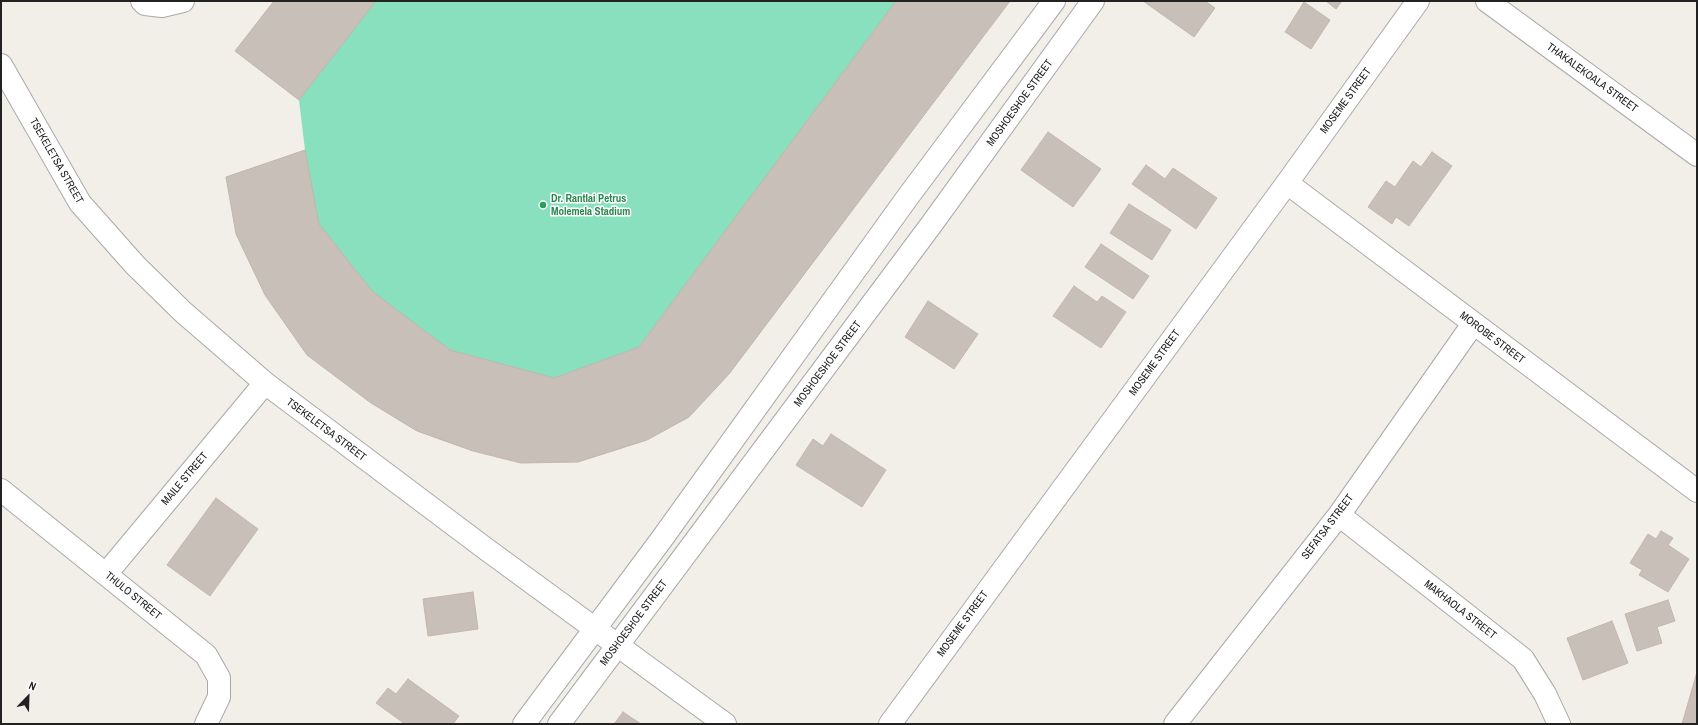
<!DOCTYPE html>
<html>
<head>
<meta charset="utf-8">
<style>
  body { margin:0 }
  #map { position:relative; width:1698px; height:725px; overflow:hidden; background:#f2efe9; font-family:"Archivo Narrow",sans-serif }
  canvas { display:block }
  .frame { position:absolute; inset:0; border:2px solid #222; pointer-events:none }
  .north { position:absolute; left:8px; top:677px; width:40px; height:40px; -webkit-text-stroke:3px #fff; paint-order:stroke; rotate:23deg; font-size:11px; font-weight:700; line-height:16px; text-align:center; color:#222 }
  .north::after { content:''; display:block; margin:auto; width:14px; height:18px; background:#222; clip-path:polygon(50% 0,100% 100%,50% 72%,0 100%) }
</style>
</head>
<body>
<div id="map">
<canvas width="1698" height="725"></canvas>
<div class="frame"></div>
<div class="north">N</div>
</div>
<script>
const c = document.querySelector('canvas').getContext('2d');
c.lineJoin = 'round';
function fill(path, color) { c.fillStyle = color; c.fill(path, 'evenodd'); }
const toPath = rows => new Path2D(rows.map(r => 'M' + r).join(''));
function strokePath(path, color, width, dash) { c.strokeStyle = color; c.lineWidth = width; c.lineCap = dash ? 'butt' : 'round'; c.setLineDash(dash || []); c.stroke(path); }
function write(font, color, halo, rows, align = 'center') {
  c.font = font + ' "Archivo Narrow",sans-serif'; c.lineWidth = 3; c.setLineDash([]); c.textBaseline = 'middle'; c.strokeStyle = halo; c.fillStyle = color; for (const [text, x, y, turn = 0] of rows) {
    c.save(); c.translate(x, y); c.rotate((+turn || 0) * Math.PI / 180); c.textAlign = isNaN(turn) ? turn : align; if (halo) c.strokeText(text, 0, 0); c.fillText(text, 0, 0); c.restore();
  }
}
fill(toPath([
  [274,1,1010,1,729,374,689,417,647,440,578,462,473,451,417,431,371,403,307,355,265,295,236,234,226,177,305,150,299,100,235,51]
]), '#88e0be');
const building = toPath([
  [274,1,376,1,299,100,235,51,274,1],
  [896,1,1010,1,729,374,689,417,647,440,578,462,521,463,473,451,417,431,371,403,307,355,265,295,236,234,226,177,305,150,319,224,373,292,450,350,554,378,639,347,896,1],
  [1143,1,1205,1,1215,8,1194,37,1143,1],
  [1326,1,1342,1,1336,9,1326,1],
  [1304,2,1330,20,1311,49,1285,32,1304,2],
  [1048,132,1101,169,1073,207,1021,170,1048,132],
  [1432,152,1452,166,1409,226,1396,217,1392,224,1368,207,1386,181,1395,187,1413,161,1421,167,1432,152],
  [1146,165,1165,179,1173,168,1217,198,1196,229,1132,184,1146,165],
  [1129,204,1171,230,1152,260,1110,233,1129,204],
  [1101,244,1149,276,1133,299,1085,267,1101,244],
  [1074,286,1097,302,1102,296,1126,312,1101,348,1053,316,1074,286],
  [928,301,978,334,954,369,905,337,928,301],
  [831,434,886,470,862,507,796,465,813,439,823,446,831,434],
  [216,498,258,529,210,596,167,565,216,498],
  [1661,531,1673,538,1668,545,1689,559,1668,592,1639,575,1642,570,1630,563,1648,534,1656,539,1661,531],
  [473,592,478,629,428,636,423,599,473,592],
  [1668,600,1675,621,1657,627,1662,643,1637,651,1625,614,1668,600],
  [1612,621,1628,663,1583,680,1567,638,1612,621],
  [1697,672,1697,724,1682,724,1697,672],
  [408,679,459,716,453,724,405,724,376,703,388,688,396,694,408,679],
  [623,712,641,724,614,724,623,712]
]);
fill(building, '#c7bfb8');
strokePath(building, '#c4b6ab', 1);
const minor = toPath([
  [142,1,145,4,162,6,183,1],
  [1487,1,1697,155],
  [1,65,80,203,135,265,183,312,265,383,486,549,725,724],
  [1287,183,1697,491],
  [1,490,206,655,219,678,219,697,206,724],
  [1339,515,1523,659,1545,694,1559,724],
  [106,574,265,383],
  [524,724,661,540,907,198,1054,1],
  [559,724,931,225,1093,1],
  [890,724,1287,183,1418,1],
  [1175,724,1339,515,1473,324]
]);
strokePath(minor, '#a9a9a9', 24);
strokePath(minor, '#fff', 22);
for (const [x, y, r, color] of [
  [543,205,4,"#2e9e5b"]
]) { const dot = new Path2D(); dot.arc(x, y, r, 0, 2 * Math.PI); c.fillStyle = color; c.fill(dot); strokePath(dot, '#fff', 1.5); }
write('11px', '#222', '#fff', [
  ["THAKALEKOALA STREET",1592,78,36],
  ["MOSEME STREET",1346,101,-54],
  ["MOSHOESHOE STREET",1020,103,-54],
  ["TSEKELETSA STREET",56,161,60],
  ["MOROBE STREET",1492,338,37],
  ["MOSEME STREET",1155,363,-54],
  ["MOSHOESHOE STREET",828,364,-53],
  ["TSEKELETSA STREET",326,430,37],
  ["MAILE STREET",185,479,-50],
  ["SEFATSA STREET",1328,527,-53],
  ["THULO STREET",133,596,39],
  ["MAKHAOLA STREET",1460,610,38],
  ["MOSHOESHOE STREET",634,623,-53],
  ["MOSEME STREET",963,624,-54]
]);
write('bold 11px', '#27864d', '#fff', [
  ["Dr. Rantlai Petrus",551,199],
  ["Molemela Stadium",551,212]
], 'left');
</script>
</body>
</html>
